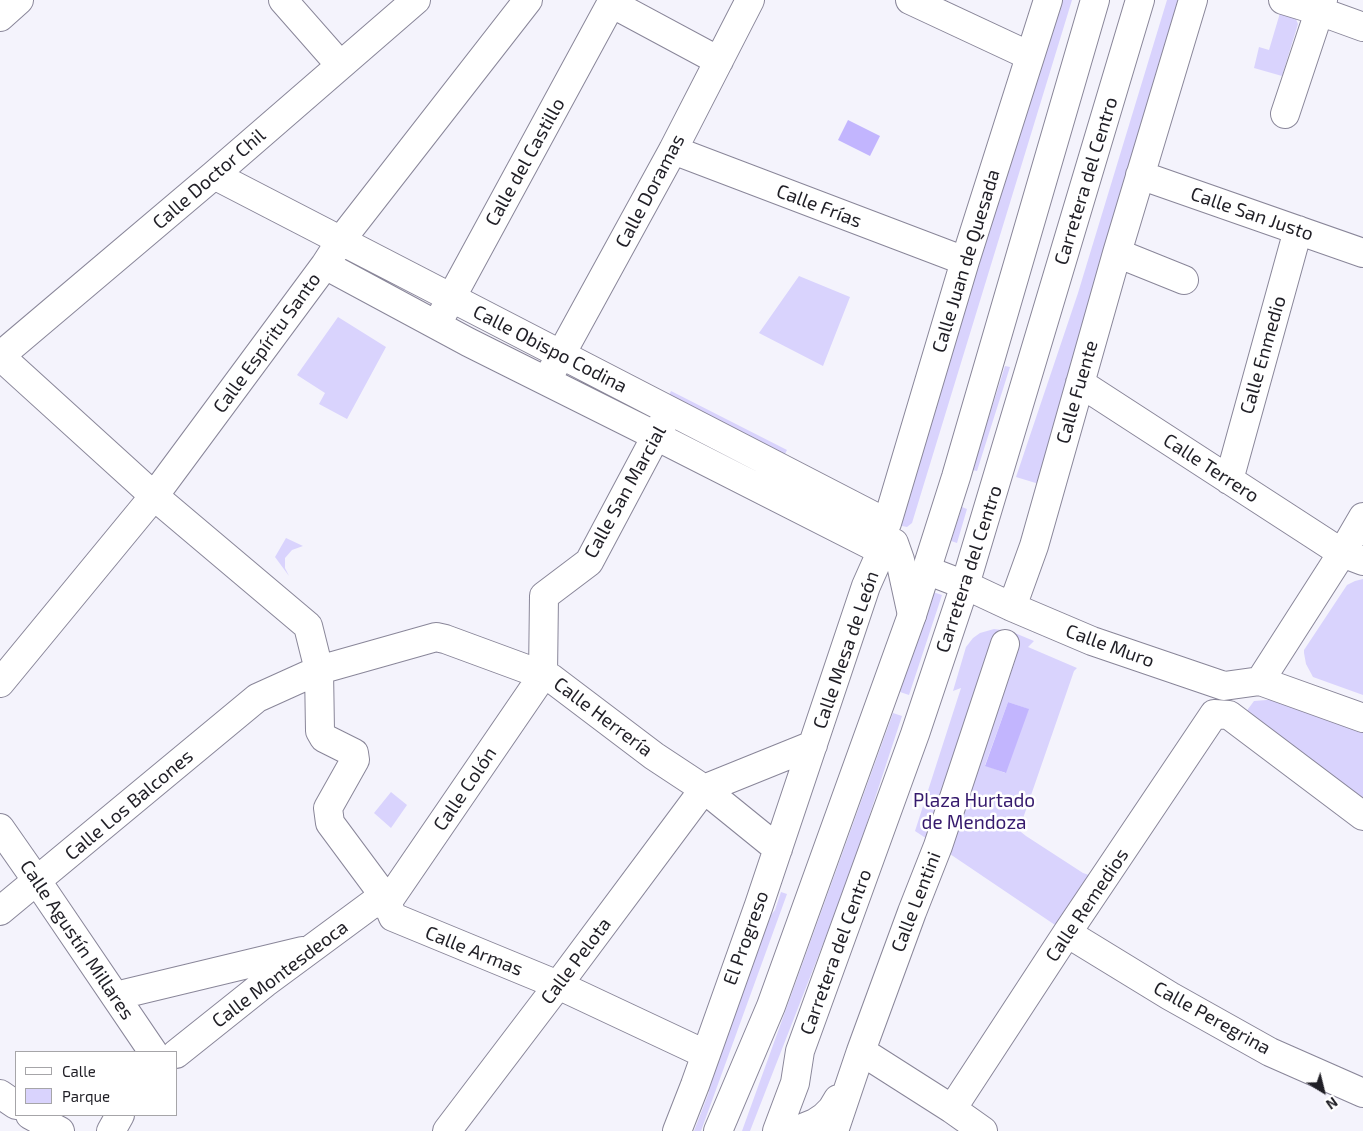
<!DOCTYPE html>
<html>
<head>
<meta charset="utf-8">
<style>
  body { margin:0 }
  #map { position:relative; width:1363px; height:1131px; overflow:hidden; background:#f4f3fc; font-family:"Exo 2",sans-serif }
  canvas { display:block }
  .legend { position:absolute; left:15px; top:1051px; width:162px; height:65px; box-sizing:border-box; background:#fff; border:1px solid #a6a5a8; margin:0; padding:6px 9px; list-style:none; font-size:15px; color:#201f26 }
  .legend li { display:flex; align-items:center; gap:10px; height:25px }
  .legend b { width:25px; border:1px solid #a6a5a8 }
  .north { position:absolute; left:1298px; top:1066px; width:50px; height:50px; -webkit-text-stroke:4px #fff; paint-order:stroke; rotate:144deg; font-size:14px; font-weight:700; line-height:20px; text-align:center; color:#201f26 }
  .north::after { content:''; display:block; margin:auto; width:18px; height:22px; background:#201f26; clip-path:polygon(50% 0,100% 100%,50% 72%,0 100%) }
</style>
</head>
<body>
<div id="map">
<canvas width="1363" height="1131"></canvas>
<ul class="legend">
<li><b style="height:6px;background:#fff"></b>Calle</li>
<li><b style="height:14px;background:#d9d3fd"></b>Parque</li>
</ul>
<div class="north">N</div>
</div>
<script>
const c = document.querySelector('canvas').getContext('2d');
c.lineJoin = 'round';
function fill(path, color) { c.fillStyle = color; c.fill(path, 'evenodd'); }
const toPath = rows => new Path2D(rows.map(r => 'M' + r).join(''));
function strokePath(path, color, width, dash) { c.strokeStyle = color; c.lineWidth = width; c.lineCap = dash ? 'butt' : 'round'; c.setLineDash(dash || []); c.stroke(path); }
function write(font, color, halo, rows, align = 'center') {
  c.font = font + ' "Exo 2",sans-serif'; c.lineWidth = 5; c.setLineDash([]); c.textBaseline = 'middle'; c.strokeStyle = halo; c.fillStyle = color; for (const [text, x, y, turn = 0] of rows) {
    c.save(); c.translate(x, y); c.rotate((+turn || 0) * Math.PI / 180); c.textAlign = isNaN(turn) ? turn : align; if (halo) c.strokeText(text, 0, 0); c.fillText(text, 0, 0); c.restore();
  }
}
fill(toPath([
  [1058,0,1072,0,912,523,907,527,902,526,899,523],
  [1167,0,1182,0,1039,484,1016,477,1078,293],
  [1280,13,1295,17,1298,24,1282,76,1254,68,1259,47,1269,50],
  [799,276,850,297,823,366,759,333],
  [338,317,386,347,347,419,319,404,325,393,297,375],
  [1005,366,1010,367,977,471,972,470],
  [671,391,787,450,784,456,668,397],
  [962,507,967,509,957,543,951,541],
  [286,538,303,546,292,550,285,558,285,568,289,576,275,557],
  [1363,579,1363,695,1313,677,1306,664,1304,653,1304,650,1347,585,1355,581],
  [933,592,942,595,909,695,900,692],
  [994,629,1010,631,1034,641,1028,647,1077,668,1074,671,1020,827,1021,832,1026,836,1083,873,1089,875,1093,873,1058,927,947,852,915,831,961,688,953,691,966,647,973,638,980,633],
  [1008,702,1028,709,1005,773,985,765],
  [1279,699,1363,727,1363,829,1231,732,1254,701],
  [893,713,902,716,861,841,830,926,750,1131,742,1131],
  [391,792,407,805,391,828,374,813],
  [781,892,787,894,701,1131,694,1131,709,1092,703,1082,768,919,775,910]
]), '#d9d3fd');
fill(toPath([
  [848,120,880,136,870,156,838,140],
  [1008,702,1029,709,1006,773,985,766]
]), '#c2b5fe');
const minor = toPath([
  [283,0,334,58,339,66],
  [910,0,1030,56],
  [1283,0,1319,11,1363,27],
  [611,3,719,61],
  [0,17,19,0],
  [1285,114,1323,0],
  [673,150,965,261],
  [214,175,887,523],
  [1140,175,1363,253],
  [1117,253,1184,280],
  [325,265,468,342,656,436,900,560],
  [443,313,613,0],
  [0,356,154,496,308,626,319,670,320,731,324,738,354,753,355,760,328,808,330,823,376,885,387,903,393,917,558,985,705,1054],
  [0,356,214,175,416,0],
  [553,369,673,150,750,0],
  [1080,383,1342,553,1363,561],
  [1229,480,1298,230],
  [887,523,965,261,1048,0],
  [894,543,900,560,912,615],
  [926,570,965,585,1012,607,1092,641,1224,686,1260,681,1363,718],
  [1012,607,1034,546,1117,253,1193,0],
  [543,675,544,596,589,562,664,421],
  [1260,681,1342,553,1363,517],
  [0,683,154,496,325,265,341,240,528,0],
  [0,828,37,881,153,1052],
  [387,903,543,675],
  [0,911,257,698,319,670,436,637,445,639,551,678,654,756,704,789,778,849],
  [1067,933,1170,996,1270,1052,1363,1093],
  [115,996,302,951],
  [861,1051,952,1109,983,1131],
  [176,1054,265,983,372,904,387,903],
  [0,1094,16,1105],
  [952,1109,1067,933,1214,714,1229,715,1363,816],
  [30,1115,60,1131],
  [111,1131,120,1115],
  [447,1131,558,985,704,789,813,745],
  [677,1131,695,1085,759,905,866,586,882,550],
  [795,1131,815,1123,824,1117,832,1109,838,1099],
  [834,1131,861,1051,912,912,938,846,1005,644]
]);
const major = toPath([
  [718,1131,771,1006,912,615,956,477,1095,0],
  [777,1131,795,1083,800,1051,915,734,965,585,1140,0]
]);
strokePath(minor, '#898699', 30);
strokePath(major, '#898699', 30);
strokePath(minor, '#fff', 28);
strokePath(major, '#fff', 28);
write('19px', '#201f26', '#fff', [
  ["Calle del Castillo",525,162,-61],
  ["Calle Doctor Chil",209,179,-41],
  ["Carretera del Centro",1086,181,-73],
  ["Calle Doramas",650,191,-62],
  ["Calle Frías",819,206,21],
  ["Calle San Justo",1252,214,19],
  ["Calle Juan de Quesada",966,261,-73],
  ["Calle Espíritu Santo",267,343,-54],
  ["Calle Obispo Codina",550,349,27],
  ["Calle Enmedio",1263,355,-74],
  ["Calle Fuente",1077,392,-74],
  ["Calle Terrero",1211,468,33],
  ["Calle San Marcial",625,492,-61],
  ["Carretera del Centro",969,569,-72],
  ["Calle Muro",1110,646,20],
  ["Calle Mesa de León",846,650,-71],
  ["Calle Herrería",603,717,37],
  ["Calle Colón",465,789,-56],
  ["Calle Los Balcones",129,805,-40],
  ["Calle Lentini",916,902,-69],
  ["Calle Remedios",1087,905,-56],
  ["El Progreso",746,938,-70],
  ["Calle Agustín Millares",77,940,56],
  ["Calle Armas",474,951,22],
  ["Carretera del Centro",836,952,-70],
  ["Calle Pelota",576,961,-53],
  ["Calle Montesdeoca",280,974,-37],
  ["Calle Peregrina",1212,1018,29]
]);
write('19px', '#361a6d', '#fff', [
  ["Plaza Hurtado",974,801],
  ["de Mendoza",974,823]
]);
</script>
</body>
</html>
